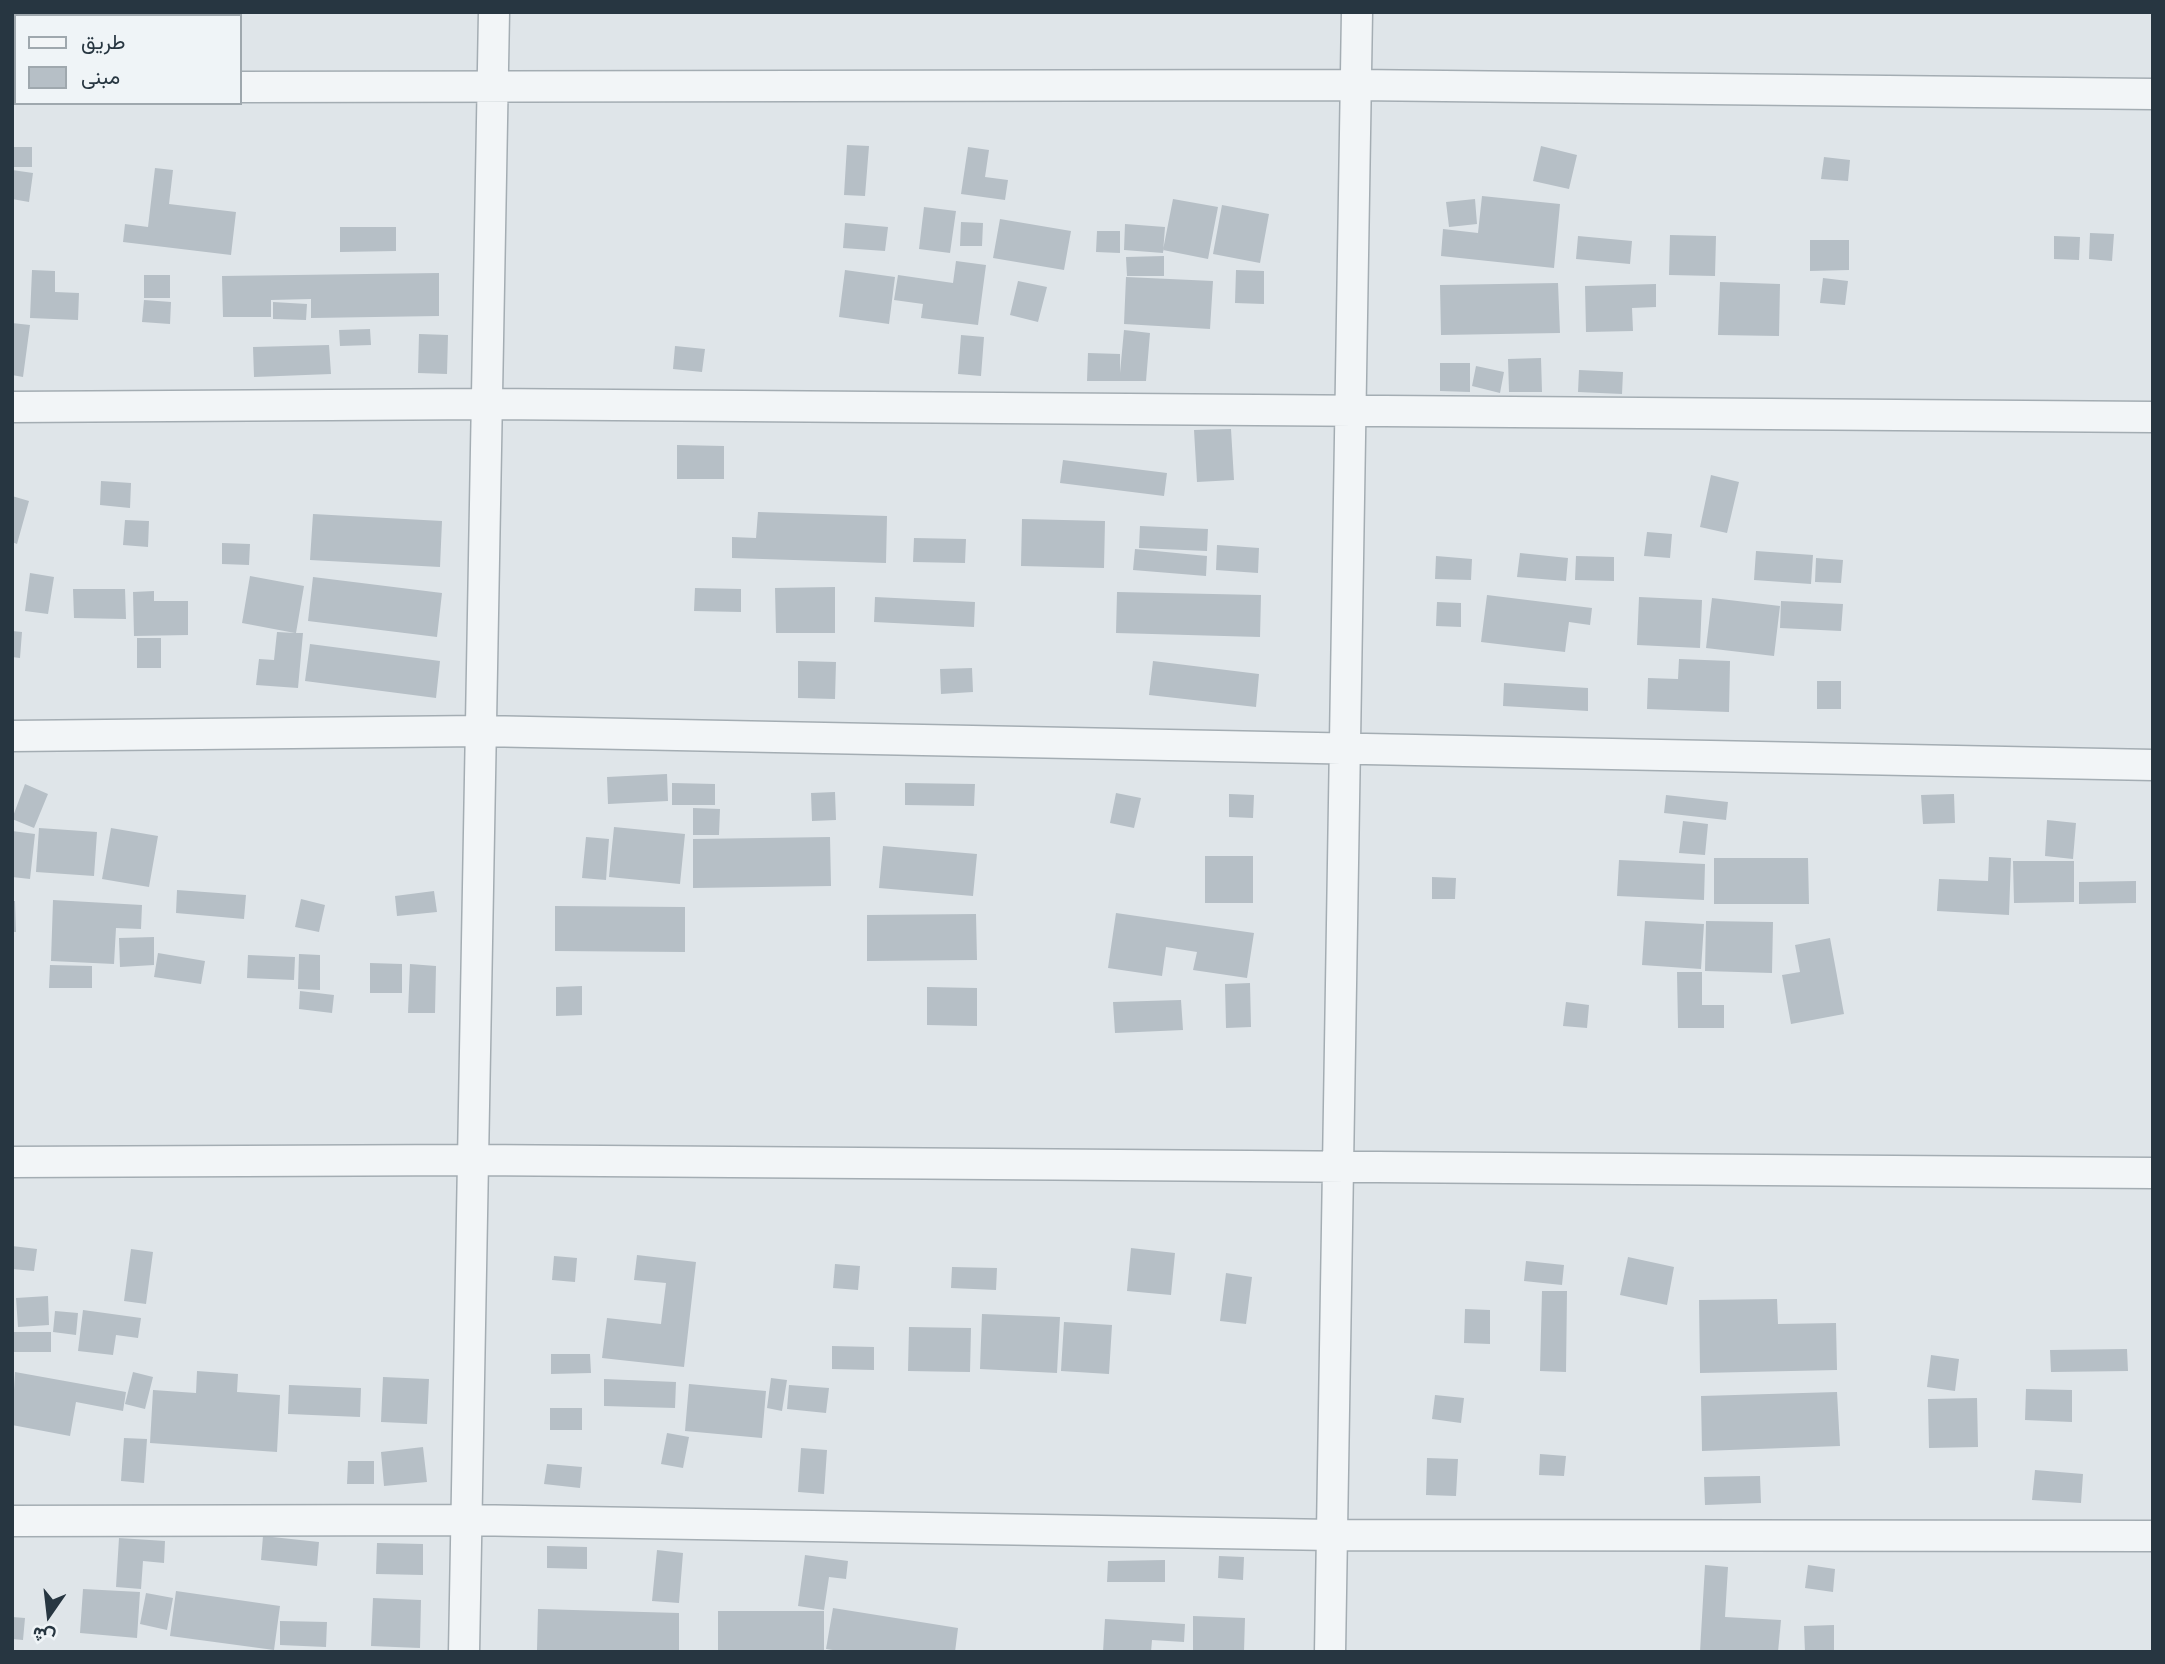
<!DOCTYPE html>
<html>
<head>
<meta charset="utf-8">
<style>
  body { margin:0 }
  #map { position:relative; width:2165px; height:1664px; overflow:hidden; background:#dfe5e9; font-family:Poppins,Vazirmatn,sans-serif }
  canvas { display:block }
  .frame { position:absolute; inset:0; border:14px solid #273641; pointer-events:none }
  .legend { position:absolute; left:14px; top:14px; width:228px; height:91px; box-sizing:border-box; background:#eff4f7; border:2px solid #9fa8ae; margin:0; padding:9px 12px; list-style:none; font-size:21px; color:#273641 }
  .legend li { display:flex; align-items:center; gap:14px; height:35px }
  .legend b { width:35px; border:2px solid #9fa8ae }
  .north { position:absolute; left:14px; top:1580px; width:70px; height:70px; -webkit-text-stroke:5px #eff4f7; paint-order:stroke; rotate:194deg; font-size:19px; font-weight:700; line-height:28px; text-align:center; color:#273641 }
  .north::after { content:''; display:block; margin:auto; width:24px; height:32px; background:#273641; clip-path:polygon(50% 0,100% 100%,50% 72%,0 100%) }
</style>
</head>
<body>
<div id="map">
<canvas width="2165" height="1664"></canvas>
<div class="frame"></div>
<ul class="legend">
<li><b style="height:9px;background:#f2f5f7"></b>طريق</li>
<li><b style="height:19px;background:#b6bfc6"></b>مبنى</li>
</ul>
<div class="north">ش</div>
</div>
<script>
const c = document.querySelector('canvas').getContext('2d');
c.lineJoin = 'round';
function fill(path, color) { c.fillStyle = color; c.fill(path, 'evenodd'); }
const toPath = rows => new Path2D(rows.map(r => 'M' + r).join(''));
function strokePath(path, color, width, dash) { c.strokeStyle = color; c.lineWidth = width; c.lineCap = dash ? 'butt' : 'round'; c.setLineDash(dash || []); c.stroke(path); }
fill(toPath([
  [847,145,869,146,865,196,844,195],
  [1541,146,1577,155,1569,189,1533,181],
  [12,147,32,147,32,167,12,167],
  [968,147,989,150,985,177,1008,180,1005,200,961,194],
  [1824,157,1850,160,1848,181,1821,179],
  [155,168,173,170,169,204,236,212,231,255,123,242,125,224,148,227],
  [12,170,33,173,29,202,12,199],
  [1482,196,1560,204,1554,268,1441,256,1443,229,1478,233],
  [1173,199,1218,207,1208,259,1163,250],
  [1475,199,1477,224,1449,227,1446,202],
  [1222,205,1269,214,1260,263,1213,254],
  [924,207,956,211,950,253,919,249],
  [1000,219,1071,231,1064,270,993,258],
  [961,222,983,223,982,246,960,246],
  [845,223,888,227,885,251,843,248],
  [1125,224,1165,227,1163,253,1124,250],
  [340,227,396,227,396,251,340,252],
  [1097,231,1120,231,1120,253,1096,252],
  [2090,233,2114,234,2112,261,2089,259],
  [1670,235,1716,236,1715,276,1669,275],
  [1578,236,1632,241,1630,264,1576,259],
  [2054,236,2080,237,2079,260,2054,259],
  [1810,240,1849,240,1849,270,1810,271],
  [1164,256,1164,276,1127,276,1126,257],
  [956,261,986,265,978,325,921,318,923,304,894,300,898,275,953,283],
  [32,270,55,271,55,292,79,293,78,320,30,318],
  [845,270,895,277,889,324,839,317],
  [1236,270,1264,271,1264,304,1235,303],
  [439,273,439,316,311,318,311,299,271,300,271,317,223,317,222,276],
  [144,275,170,275,170,298,144,298],
  [1126,277,1213,281,1210,329,1124,324],
  [1823,278,1848,281,1845,305,1820,303],
  [1018,281,1047,287,1038,322,1010,315],
  [1720,282,1780,284,1779,336,1718,335],
  [1558,283,1560,333,1441,335,1440,285],
  [1656,284,1656,307,1632,308,1633,331,1586,332,1585,286],
  [144,300,171,302,170,324,142,322],
  [273,302,307,304,306,320,273,319],
  [12,323,30,325,23,377,12,375],
  [370,329,371,345,340,346,339,330],
  [1124,330,1150,333,1146,381,1087,381,1088,353,1120,354,1120,373],
  [419,334,448,335,447,374,418,373],
  [961,335,984,337,981,376,958,374],
  [329,345,331,374,254,377,253,347],
  [675,346,705,349,702,372,673,369],
  [1541,358,1542,392,1509,392,1508,359],
  [1440,363,1470,363,1470,392,1440,391],
  [1476,366,1504,372,1500,393,1472,386],
  [1579,370,1623,372,1622,394,1578,392],
  [1231,429,1234,480,1197,482,1194,430],
  [677,445,724,446,724,479,677,479],
  [1063,460,1167,473,1164,496,1060,483],
  [1711,475,1739,482,1727,533,1700,527],
  [101,481,131,483,130,508,100,505],
  [12,496,29,501,17,544,12,542],
  [758,512,887,516,886,563,732,558,732,537,756,538],
  [313,514,442,521,440,567,310,560],
  [1022,519,1105,521,1104,568,1021,566],
  [125,520,149,521,148,547,123,545],
  [1140,526,1208,529,1207,551,1139,548],
  [1647,532,1672,534,1670,558,1644,556],
  [914,538,966,539,965,563,913,562],
  [222,543,250,544,249,565,222,564],
  [1217,545,1259,548,1258,573,1216,570],
  [1135,549,1207,556,1206,576,1133,570],
  [1756,551,1813,555,1811,584,1754,580],
  [1520,553,1568,558,1566,581,1517,577],
  [1436,556,1472,559,1471,580,1435,579],
  [1576,556,1614,557,1614,581,1575,580],
  [1816,558,1843,560,1841,583,1815,582],
  [30,573,54,577,48,614,25,611],
  [250,576,304,586,296,633,303,633,298,688,256,685,259,659,274,660,277,632,295,633,242,623],
  [313,577,442,593,437,637,308,621],
  [835,587,835,633,776,633,775,588],
  [695,588,741,589,741,612,694,611],
  [73,589,125,589,126,619,74,618],
  [154,591,154,601,188,601,188,635,134,636,133,592],
  [1117,592,1261,595,1260,637,1116,633],
  [1487,595,1592,608,1590,625,1569,622,1565,652,1481,642],
  [875,597,975,602,974,627,874,622],
  [1639,597,1702,600,1700,648,1637,645],
  [1712,598,1780,606,1774,656,1706,648],
  [1781,601,1843,604,1841,631,1780,628],
  [1437,602,1461,603,1461,627,1436,626],
  [12,631,22,632,20,658,12,657],
  [137,638,161,638,161,668,137,668],
  [310,644,440,661,436,698,305,681],
  [1679,659,1730,661,1729,712,1647,709,1648,678,1678,679],
  [798,661,836,662,835,699,798,698],
  [1153,661,1259,674,1256,707,1149,695],
  [972,668,973,692,941,694,940,669],
  [1817,681,1841,681,1841,709,1817,709],
  [1504,683,1588,688,1588,711,1503,706],
  [667,774,668,801,608,804,607,777],
  [672,783,715,784,715,805,672,805],
  [905,783,975,784,974,806,905,805],
  [25,784,48,794,34,828,12,819],
  [835,792,836,820,812,821,811,793],
  [1116,793,1141,798,1134,828,1110,823],
  [1229,794,1254,795,1253,818,1229,817],
  [1954,794,1955,823,1923,824,1921,795],
  [1666,795,1728,802,1726,820,1664,813],
  [693,808,720,809,719,835,693,835],
  [2047,820,2076,823,2073,859,2045,856],
  [1683,821,1708,824,1705,855,1679,853],
  [614,827,685,834,680,884,609,877],
  [39,828,97,832,94,876,36,872],
  [111,828,158,836,149,887,102,879],
  [12,831,35,834,30,879,12,877],
  [586,837,609,839,606,880,582,878],
  [830,837,831,886,693,888,693,839],
  [883,846,977,854,973,896,879,888],
  [1205,856,1253,856,1253,903,1205,903],
  [1989,857,2011,858,2009,915,1937,911,1939,879,1988,881],
  [1714,858,1808,858,1809,904,1714,904],
  [1619,860,1705,864,1704,900,1617,896],
  [2013,861,2074,861,2074,902,2014,903],
  [1432,877,1456,878,1455,899,1432,899],
  [2136,881,2136,903,2079,904,2079,882],
  [177,890,246,895,244,919,176,913],
  [434,891,437,912,397,916,395,896],
  [301,899,325,905,319,932,295,927],
  [53,900,142,905,141,929,116,928,114,964,51,961],
  [12,901,15,901,16,932,12,932],
  [555,906,685,907,685,952,555,951],
  [1116,913,1254,933,1247,978,1193,970,1197,952,1166,947,1162,976,1108,968],
  [976,914,977,960,867,961,867,915],
  [1645,921,1704,924,1701,969,1642,965],
  [1706,921,1773,922,1772,973,1705,971],
  [154,937,154,965,120,967,119,938],
  [1830,938,1844,1014,1791,1024,1782,975,1800,972,1795,945],
  [158,953,205,961,201,984,154,977],
  [299,954,320,955,320,990,298,989],
  [248,955,295,957,294,980,247,978],
  [370,963,402,964,402,993,370,993],
  [410,964,436,966,435,1013,408,1013],
  [50,965,92,966,92,988,49,988],
  [1677,972,1702,972,1702,1005,1724,1005,1724,1028,1678,1028],
  [1250,983,1251,1027,1226,1028,1225,984],
  [582,986,582,1015,556,1016,556,987],
  [927,987,977,988,977,1026,927,1025],
  [300,991,334,995,332,1013,299,1009],
  [1181,1000,1183,1030,1115,1033,1113,1002],
  [1566,1002,1589,1005,1587,1028,1563,1026],
  [12,1246,37,1249,34,1271,12,1269],
  [1131,1248,1175,1253,1171,1295,1127,1291],
  [131,1249,153,1252,146,1304,124,1301],
  [637,1255,696,1262,684,1367,602,1358,607,1318,661,1324,666,1283,634,1280],
  [554,1256,577,1258,575,1282,552,1280],
  [1628,1257,1674,1267,1667,1305,1620,1295],
  [1526,1261,1564,1265,1562,1285,1524,1281],
  [835,1264,860,1266,858,1290,833,1288],
  [952,1267,997,1268,996,1290,951,1288],
  [1226,1273,1252,1277,1246,1324,1220,1321],
  [1542,1291,1567,1291,1566,1372,1540,1371],
  [48,1296,49,1325,18,1327,16,1298],
  [1777,1299,1778,1324,1836,1323,1837,1370,1700,1373,1699,1300],
  [1465,1309,1490,1310,1490,1344,1464,1343],
  [83,1310,141,1318,138,1338,116,1335,113,1355,78,1351],
  [55,1311,78,1313,76,1335,53,1332],
  [982,1314,1060,1317,1057,1373,980,1369],
  [1064,1322,1112,1325,1109,1374,1061,1371],
  [909,1327,971,1328,970,1372,908,1371],
  [12,1332,51,1332,51,1352,12,1352],
  [832,1346,874,1347,874,1370,832,1369],
  [2127,1349,2128,1371,2051,1372,2050,1350],
  [551,1354,590,1354,591,1373,551,1374],
  [1931,1355,1959,1359,1955,1391,1927,1387],
  [197,1371,238,1374,237,1392,280,1395,277,1452,150,1443,153,1390,196,1393],
  [15,1372,126,1392,123,1411,76,1402,70,1436,12,1425],
  [133,1372,153,1377,145,1409,125,1404],
  [383,1377,429,1379,427,1424,381,1422],
  [771,1378,787,1380,782,1411,767,1408],
  [604,1379,676,1382,675,1408,604,1406],
  [689,1384,766,1391,762,1438,685,1431],
  [289,1385,361,1388,360,1417,288,1414],
  [789,1385,829,1388,826,1413,787,1409],
  [2026,1389,2072,1390,2072,1422,2025,1420],
  [1837,1392,1840,1446,1702,1451,1701,1396],
  [1435,1395,1464,1398,1461,1423,1432,1419],
  [1977,1398,1978,1447,1929,1448,1928,1399],
  [550,1408,582,1408,582,1430,550,1430],
  [667,1433,689,1437,683,1468,661,1464],
  [124,1438,147,1439,144,1483,121,1481],
  [423,1447,427,1482,384,1486,381,1452],
  [801,1448,827,1450,824,1494,798,1492],
  [1540,1454,1566,1456,1564,1476,1539,1475],
  [1427,1458,1458,1459,1456,1496,1426,1495],
  [348,1461,374,1461,374,1484,347,1484],
  [547,1464,582,1467,580,1488,544,1484],
  [2035,1470,2083,1474,2081,1503,2032,1500],
  [1760,1476,1761,1503,1705,1505,1704,1477],
  [263,1536,319,1542,317,1566,261,1560],
  [119,1538,165,1541,164,1563,143,1561,141,1589,116,1587],
  [377,1543,423,1544,423,1575,376,1574],
  [547,1546,587,1547,587,1569,547,1568],
  [657,1550,683,1553,679,1603,652,1601],
  [805,1555,848,1561,846,1579,829,1577,824,1610,798,1606],
  [1219,1556,1244,1557,1243,1580,1218,1578],
  [1165,1560,1165,1582,1107,1582,1108,1561],
  [1705,1565,1728,1567,1725,1617,1781,1620,1778,1652,1700,1652],
  [1808,1565,1835,1569,1833,1592,1805,1588],
  [83,1589,140,1592,137,1638,80,1633],
  [176,1591,280,1606,274,1650,170,1636],
  [146,1593,173,1598,167,1630,140,1624],
  [373,1598,421,1600,420,1648,371,1646],
  [833,1608,958,1628,955,1652,846,1652,826,1649],
  [538,1609,679,1613,679,1652,537,1650],
  [718,1611,824,1611,824,1652,718,1652],
  [1193,1616,1245,1618,1244,1652,1193,1652],
  [12,1617,25,1618,23,1640,12,1639],
  [1105,1619,1185,1624,1184,1642,1152,1640,1151,1652,1103,1652],
  [280,1621,327,1622,326,1647,280,1645],
  [1834,1625,1834,1652,1805,1652,1804,1626]
]), '#b6bfc6');
const minor = toPath([
  [240,87,1356,85,2153,94],
  [12,88,16,88],
  [12,407,487,404,2153,417],
  [12,736,480,731,2153,765],
  [12,1162,473,1160,2153,1173],
  [12,1521,466,1520,1332,1535,2153,1536],
  [464,1652,494,12],
  [1330,1652,1357,12]
]);
strokePath(minor, '#a4adb3', 33);
strokePath(minor, '#f2f5f7', 30);
</script>
</body>
</html>
